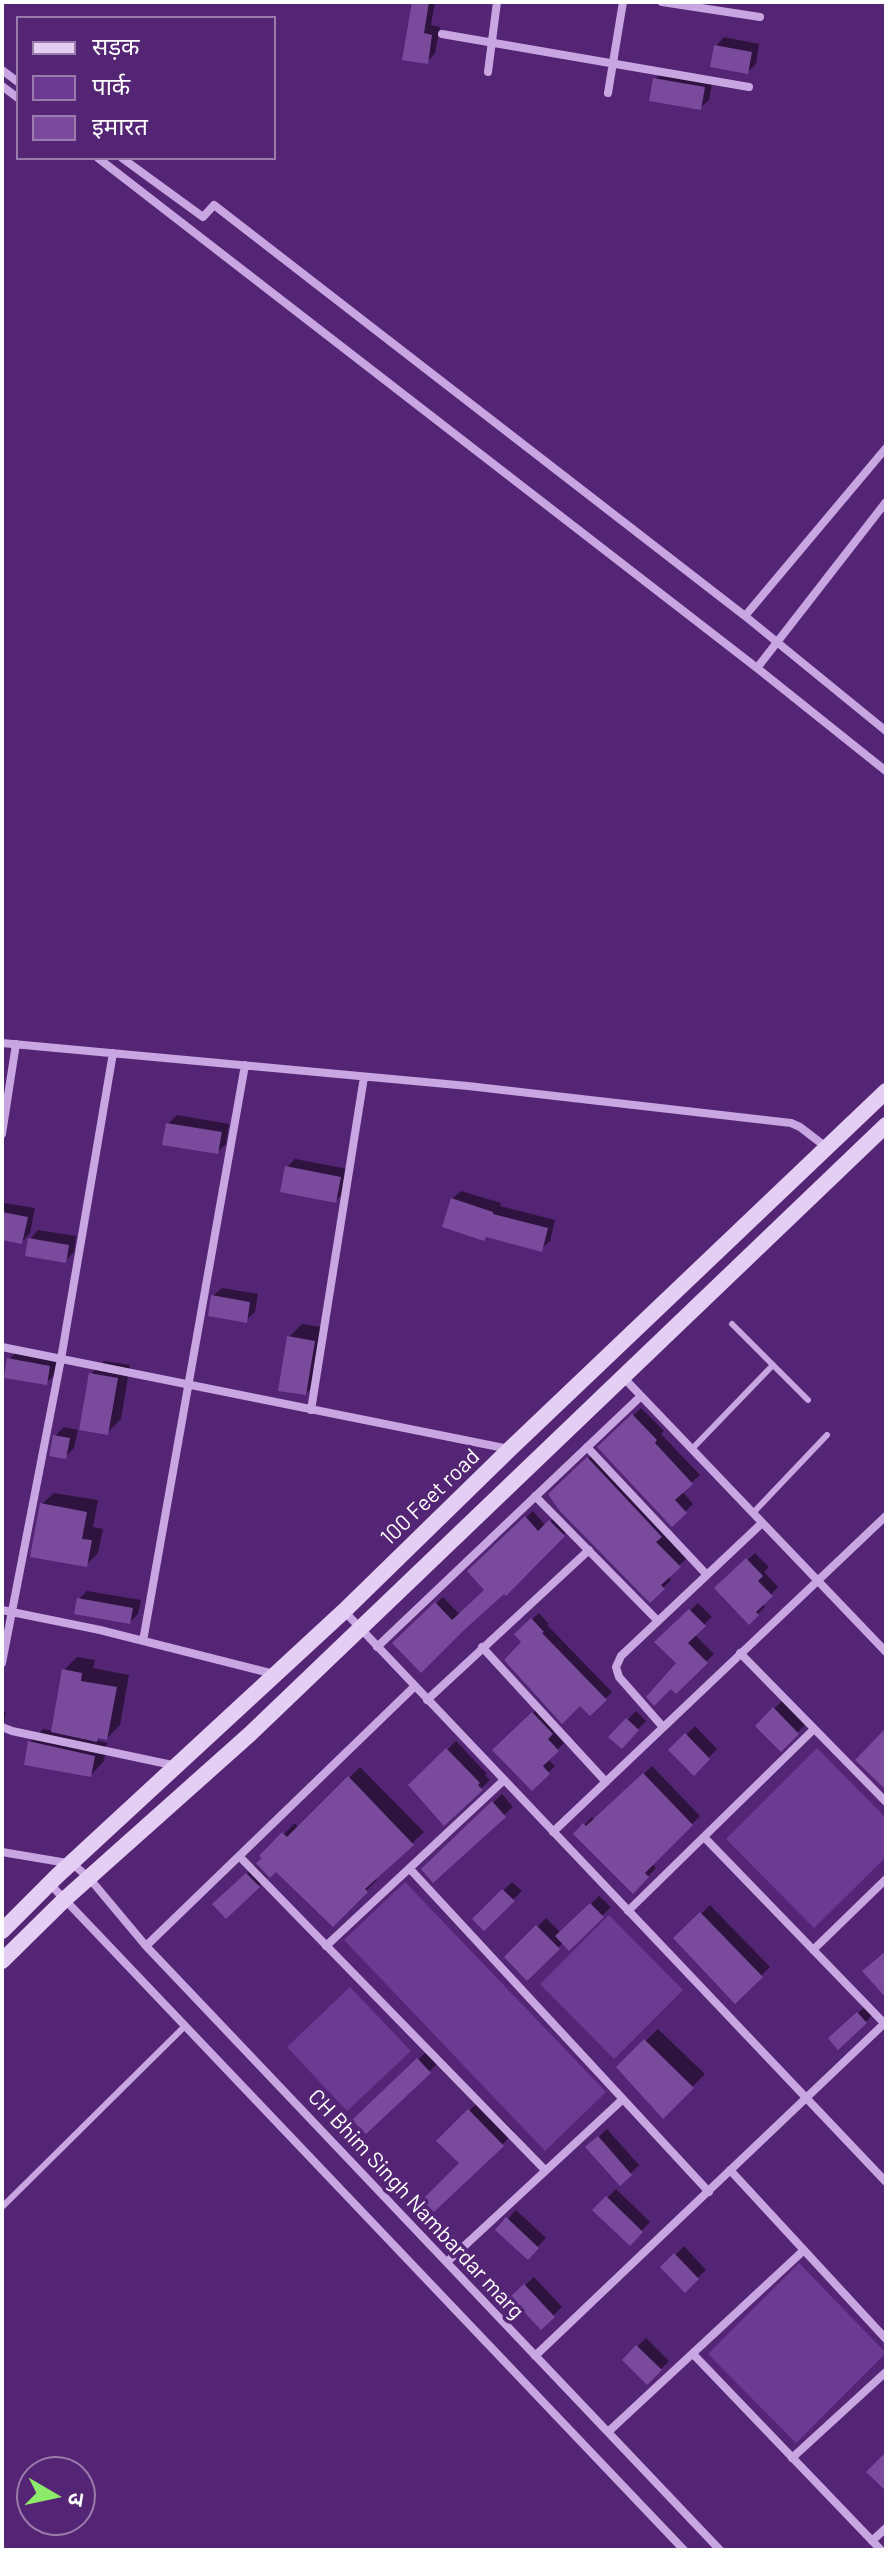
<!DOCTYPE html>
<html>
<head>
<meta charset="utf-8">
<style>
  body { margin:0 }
  #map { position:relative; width:888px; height:2552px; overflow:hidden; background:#552575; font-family:Barlow,"Noto Sans Devanagari",sans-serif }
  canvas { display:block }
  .frame { position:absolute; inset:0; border:4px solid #fff; pointer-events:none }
  .legend { position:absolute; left:16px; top:16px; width:260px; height:144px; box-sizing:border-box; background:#552575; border:2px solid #997cac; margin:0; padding:10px 14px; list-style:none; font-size:24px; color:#fff }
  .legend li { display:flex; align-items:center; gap:16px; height:40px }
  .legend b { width:40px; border:2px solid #997cac }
  .north { position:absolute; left:16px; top:2456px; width:80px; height:80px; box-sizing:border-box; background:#552575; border:2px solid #997cac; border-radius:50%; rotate:99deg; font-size:22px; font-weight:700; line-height:32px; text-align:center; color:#fff }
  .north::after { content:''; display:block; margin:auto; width:28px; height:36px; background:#8deb6b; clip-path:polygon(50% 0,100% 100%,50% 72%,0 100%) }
</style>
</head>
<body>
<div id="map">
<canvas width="888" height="2552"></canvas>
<div class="frame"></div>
<ul class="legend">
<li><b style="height:10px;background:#e4cef3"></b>सड़क</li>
<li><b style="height:22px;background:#6c3993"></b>पार्क</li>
<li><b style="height:22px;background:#7a4a9d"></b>इमारत</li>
</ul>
<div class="north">उ</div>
</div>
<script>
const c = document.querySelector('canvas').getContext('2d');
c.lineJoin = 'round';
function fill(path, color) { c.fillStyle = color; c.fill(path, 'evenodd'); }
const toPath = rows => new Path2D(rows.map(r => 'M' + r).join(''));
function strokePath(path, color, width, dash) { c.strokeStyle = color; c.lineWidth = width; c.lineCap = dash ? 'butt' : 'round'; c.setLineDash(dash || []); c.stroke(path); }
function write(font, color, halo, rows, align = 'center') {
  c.font = font + ' Barlow,sans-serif'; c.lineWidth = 7; c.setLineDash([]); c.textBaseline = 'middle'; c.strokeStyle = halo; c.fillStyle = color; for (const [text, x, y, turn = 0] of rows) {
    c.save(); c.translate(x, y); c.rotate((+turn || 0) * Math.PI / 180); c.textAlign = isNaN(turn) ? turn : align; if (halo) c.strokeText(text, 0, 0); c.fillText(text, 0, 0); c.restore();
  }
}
fill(toPath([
  [817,1748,886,1818,886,1857,814,1928,726,1839],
  [405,1882,606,2092,545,2151,344,1940],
  [609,1915,683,1990,614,2059,540,1984],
  [350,1987,411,2051,347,2111,287,2047],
  [799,2263,886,2353,796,2443,708,2354]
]), '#6c3993');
fill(toPath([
  [414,2,435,2,431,25,440,27,435,53,427,62],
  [724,37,759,44,756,64,747,72,716,46],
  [664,70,713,78,709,100,700,108,655,79],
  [177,1115,229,1124,226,1144,217,1152,168,1124],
  [295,1159,348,1169,344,1192,336,1201,287,1167],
  [461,1191,501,1203,500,1206,555,1220,550,1241,541,1249,452,1199],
  [4,1203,35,1208,30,1233,22,1242,2,1238],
  [38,1230,76,1236,74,1252,65,1261,30,1239],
  [222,1288,258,1294,255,1312,246,1320,213,1296],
  [302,1324,327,1328,319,1380,306,1393,289,1337],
  [18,1351,58,1358,55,1374,46,1383,9,1359],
  [104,1361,130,1365,121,1419,107,1433,91,1374],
  [641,1408,664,1431,661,1434,700,1475,682,1491,693,1504,672,1524,600,1448],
  [64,1427,78,1430,74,1448,65,1457,55,1436],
  [596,1451,668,1528,663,1532,687,1558,668,1576,671,1580,650,1601,551,1494],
  [54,1493,98,1500,93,1527,103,1529,98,1553,86,1565,42,1504],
  [533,1511,546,1526,557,1515,570,1528,525,1574,461,1629,395,1643,443,1597,460,1615,486,1590,469,1572],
  [755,1553,769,1567,764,1572,778,1587,762,1604,765,1607,749,1622,717,1588],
  [87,1591,141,1600,138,1614,130,1622,79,1599],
  [698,1603,712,1617,694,1634,714,1654,676,1691,671,1686,678,1663,657,1642],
  [539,1613,549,1624,547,1625,612,1692,590,1713,516,1634],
  [77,1657,95,1660,93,1668,129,1675,120,1725,107,1738,100,1737,96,1740,107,1743,104,1761,91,1775,30,1742,43,1729,53,1731,64,1670],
  [783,1700,806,1724,781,1749,757,1726],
  [539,1707,557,1727,553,1731,564,1743,548,1759,555,1766,532,1788,495,1750],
  [2,1711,6,1712,2,1732],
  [636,1711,646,1721,621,1747,611,1737],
  [695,1726,717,1749,694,1773,671,1750],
  [456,1741,487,1774,485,1775,490,1780,445,1823,411,1785],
  [652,1766,700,1816,652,1864,656,1868,633,1891,576,1834,592,1817,596,1820],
  [360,1767,424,1832,375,1878,377,1880,333,1924,262,1856,295,1823,299,1828],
  [502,1794,513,1807,504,1815,423,1869],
  [255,1866,267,1878,226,1916,215,1904],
  [512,1882,522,1891,484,1928,475,1919],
  [599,1896,611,1907,569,1948,564,1942,527,1978,507,1957,546,1918,561,1933],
  [710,1905,770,1967,735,2002,675,1939],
  [867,2005,874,2013,866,2022,839,2030],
  [658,2029,705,2074,663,2116,618,2067],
  [427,2051,438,2063,366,2131,355,2120],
  [481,2099,515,2132,434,2210,461,2163,439,2141],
  [607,2129,639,2165,620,2184,588,2147],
  [616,2189,650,2222,630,2243,595,2210],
  [516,2210,546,2238,528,2257,498,2230],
  [684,2246,706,2270,685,2290,663,2267],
  [534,2277,562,2307,541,2327,512,2297],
  [646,2338,669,2361,647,2383,624,2360]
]), '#0007');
fill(toPath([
  [412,2,429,2,424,33,432,35,428,64,402,60],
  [714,45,752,52,748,74,710,67],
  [653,78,705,87,701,110,649,101],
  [166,1123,222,1132,218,1154,162,1145],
  [285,1166,341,1177,336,1203,280,1192],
  [451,1198,493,1212,493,1214,548,1228,542,1252,486,1237,484,1241,442,1227],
  [2,1212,28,1217,22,1244,2,1240],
  [28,1238,69,1245,66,1263,25,1256],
  [211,1295,250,1302,247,1323,208,1316],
  [287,1336,315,1341,306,1395,278,1391],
  [7,1358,50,1366,47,1385,4,1378],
  [89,1373,118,1378,108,1435,79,1430],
  [632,1414,657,1440,655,1443,693,1484,675,1500,687,1513,672,1527,597,1447],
  [53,1435,70,1438,66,1459,49,1456],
  [587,1457,662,1537,656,1542,681,1567,661,1585,665,1589,650,1603,559,1510,548,1494],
  [40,1503,87,1512,82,1539,92,1540,87,1567,30,1557],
  [525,1516,538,1531,549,1520,565,1536,506,1596,504,1594,463,1631,421,1673,392,1643,435,1602,452,1620,484,1590,467,1571],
  [746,1558,763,1576,758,1581,773,1596,756,1612,759,1615,749,1625,714,1588],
  [77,1598,133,1608,130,1624,74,1614],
  [689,1609,706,1626,688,1643,708,1663,676,1694,671,1689,654,1706,646,1697,676,1663,654,1642],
  [531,1618,544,1632,542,1633,607,1700,590,1716,580,1706,562,1724,504,1660,521,1642,514,1634],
  [62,1669,82,1673,81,1681,117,1687,107,1740,98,1738,97,1742,51,1732],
  [773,1707,799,1734,781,1752,755,1726],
  [532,1712,553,1734,548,1739,559,1751,543,1766,550,1774,532,1791,492,1750],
  [626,1718,639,1730,622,1749,608,1737],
  [886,1728,886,1790,855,1760],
  [685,1733,710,1759,694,1776,668,1750],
  [28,1741,95,1756,91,1777,24,1765],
  [446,1748,480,1783,478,1785,483,1790,444,1826,408,1785],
  [643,1773,693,1825,645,1873,649,1877,633,1894,573,1834,583,1823,586,1826],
  [348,1776,414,1845,365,1889,368,1892,333,1927,276,1872,270,1878,256,1863,262,1858,259,1856,282,1832,287,1837],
  [492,1801,506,1817,433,1883,421,1869],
  [246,1873,260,1887,226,1919,212,1904],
  [502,1889,515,1901,484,1931,472,1919],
  [590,1903,604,1917,569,1951,555,1936],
  [700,1912,763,1977,735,2004,673,1938],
  [536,1925,560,1949,527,1981,504,1957],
  [886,1951,886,1998,862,1971],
  [857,2012,867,2023,838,2050,828,2038],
  [644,2039,694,2088,663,2119,616,2067],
  [417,2058,431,2073,366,2134,352,2120],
  [468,2109,504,2146,434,2212,422,2200,459,2163,436,2141],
  [598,2136,632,2175,620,2186,585,2147],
  [606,2196,643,2232,630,2246,592,2210],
  [506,2217,539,2248,528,2260,495,2230],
  [674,2253,699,2279,685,2293,660,2267],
  [524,2284,555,2317,541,2330,510,2297],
  [636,2345,662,2370,647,2385,622,2360],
  [886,2452,886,2491,866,2472]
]), '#7a4a9d');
strokePath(toPath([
  [732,1324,808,1400],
  [692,1449,773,1365],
  [753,1513,827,1435],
  [2,2207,185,2026]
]), '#c8a6e2', 6);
strokePath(toPath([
  [662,2,760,17],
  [442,34,749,87],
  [2,70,18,82],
  [488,72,497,2],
  [2,86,18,98],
  [608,93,623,2],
  [98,158,757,668,886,771],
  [122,158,203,217,214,205,745,616,886,731],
  [745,616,886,448],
  [757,668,886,502],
  [2,1043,468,1086,791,1123,800,1127,826,1147],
  [2,1134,16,1044],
  [2,1347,509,1449],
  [622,1376,886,1652],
  [311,1410,364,1077],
  [587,1447,707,1575],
  [535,1496,658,1621],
  [2,1610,100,1630,274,1674],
  [344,1611,886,2182],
  [143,1641,245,1065],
  [377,1647,641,1396],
  [482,1647,606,1782],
  [740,1653,886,1802],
  [2,1663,61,1359,113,1053],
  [427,1700,589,1550],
  [2,1727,12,1731,177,1766],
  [663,1727,619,1677,616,1667,621,1656,762,1523],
  [553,1832,886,1516],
  [704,1837,884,2023],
  [2,1852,73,1864,90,1879,146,1946,720,2550],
  [239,1856,545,2170],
  [410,1869,709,2192],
  [49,1883,684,2550],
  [628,1911,814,1729],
  [146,1946,415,1686],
  [326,1946,504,1780],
  [813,1950,886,1879],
  [730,2170,886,2339],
  [447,2262,623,2099],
  [693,2354,881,2550],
  [535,2356,886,2022],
  [608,2432,804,2250],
  [792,2458,886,2372],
  [872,2541,886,2528]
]), '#c8a6e2', 8);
strokePath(toPath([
  [2,1931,57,1876,344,1611,510,1449,886,1091],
  [2,1961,65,1899,250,1734,886,1125]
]), '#e4cef3', 16);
write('22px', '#fff', '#552575', [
  ["100 Feet road",430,1497,-44],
  ["CH Bhim Singh Nambardar marg",416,2204,47]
]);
</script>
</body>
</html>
